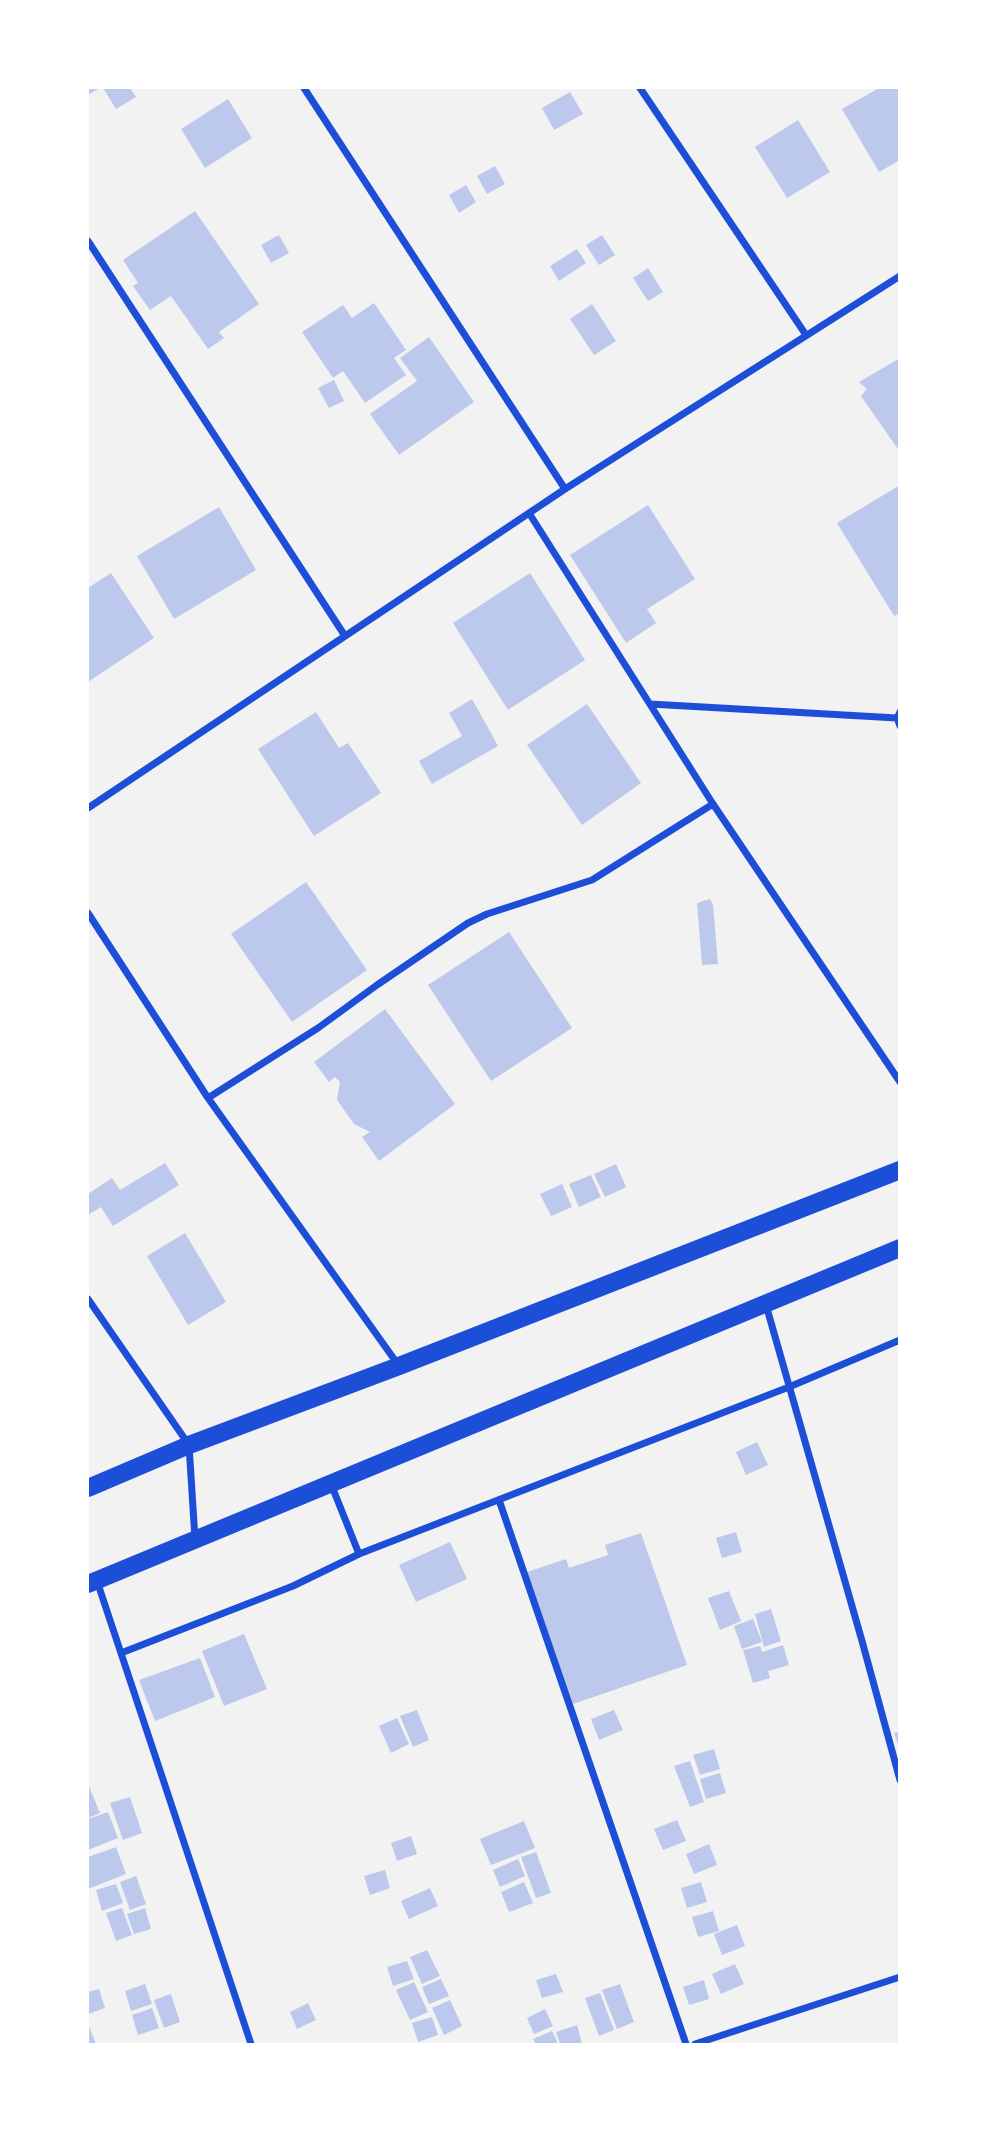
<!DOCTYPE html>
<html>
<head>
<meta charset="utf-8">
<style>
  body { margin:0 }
  #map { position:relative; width:987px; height:2132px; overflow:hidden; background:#f2f2f2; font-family:Signika,sans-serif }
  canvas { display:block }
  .frame { position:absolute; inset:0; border:89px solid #fff; pointer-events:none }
</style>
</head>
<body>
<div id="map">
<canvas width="987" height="2132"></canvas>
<div class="frame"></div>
</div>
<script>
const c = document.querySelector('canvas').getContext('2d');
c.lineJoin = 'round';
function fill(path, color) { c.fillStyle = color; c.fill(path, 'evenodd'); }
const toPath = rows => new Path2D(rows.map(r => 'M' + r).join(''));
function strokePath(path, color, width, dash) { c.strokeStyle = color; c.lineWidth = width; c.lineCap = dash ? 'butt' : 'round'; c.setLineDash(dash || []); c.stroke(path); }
fill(toPath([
  [88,88,100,88,88,95],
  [103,88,130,88,136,97,116,109],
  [879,88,900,88,900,160,879,172,842,109],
  [570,92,583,114,554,130,542,108],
  [228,99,252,138,205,168,181,129],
  [798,120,830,172,787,198,755,147],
  [495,166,505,184,487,194,477,176],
  [466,185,476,202,459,213,449,195],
  [195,211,259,304,219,332,224,338,208,349,171,296,150,310,133,286,138,283,123,260],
  [279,235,289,253,271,263,261,245],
  [602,235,615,255,599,265,586,245],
  [577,249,586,263,559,281,550,266],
  [648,268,663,292,648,301,633,278],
  [374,303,406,350,394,358,406,375,365,403,343,371,333,378,302,332,343,305,352,318],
  [592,304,616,341,594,355,570,319],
  [429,337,474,402,399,455,370,414,417,381,400,358],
  [900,358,900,452,861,396,867,389,859,382],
  [334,380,344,401,329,408,318,388],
  [900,485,900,613,894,616,837,523],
  [648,505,695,579,647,609,656,623,626,643,570,555],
  [219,507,256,570,174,619,137,556],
  [111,573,154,638,88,682,88,588],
  [530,573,585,660,508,710,453,623],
  [472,699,498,746,432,784,419,761,462,736,449,713],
  [587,704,641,783,582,825,527,745],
  [316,712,339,748,348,743,381,793,314,836,258,749],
  [306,882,367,970,292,1022,231,934],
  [710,899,713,905,718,964,702,965,697,903],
  [509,932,572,1028,491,1081,428,985],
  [385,1009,455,1104,379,1161,362,1137,370,1132,354,1124,337,1100,340,1082,335,1077,329,1082,314,1062],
  [165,1163,179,1185,113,1226,101,1207,88,1215,88,1194,112,1178,120,1190],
  [616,1164,626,1187,605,1197,594,1174],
  [591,1175,601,1197,579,1207,569,1184],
  [562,1184,572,1207,551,1216,540,1194],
  [185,1233,226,1302,188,1325,147,1256],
  [757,1442,768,1465,746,1475,736,1452],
  [736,1532,742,1552,722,1558,716,1538],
  [641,1533,687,1665,573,1704,527,1572,566,1559,569,1568,608,1555,605,1545],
  [450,1542,467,1579,416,1602,399,1565],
  [729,1591,741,1621,720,1630,708,1598],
  [771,1609,781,1641,764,1647,755,1614],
  [753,1619,762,1642,742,1649,734,1626],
  [244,1634,267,1689,224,1706,202,1651],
  [783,1645,789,1665,768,1671,770,1678,753,1683,743,1650,760,1646,762,1652],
  [200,1658,215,1697,155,1721,139,1680],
  [417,1710,429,1740,413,1747,400,1716],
  [614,1710,623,1730,599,1740,591,1719],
  [397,1718,409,1744,391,1753,379,1726],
  [900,1732,900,1748,899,1748,894,1733],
  [714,1749,720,1769,700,1775,693,1755],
  [690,1761,704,1802,690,1807,674,1766],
  [720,1773,726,1793,706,1799,700,1779],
  [88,1784,100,1813,88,1818],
  [130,1797,142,1833,123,1840,110,1803],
  [108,1812,118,1838,88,1850,88,1819],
  [677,1820,686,1841,663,1850,654,1829],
  [524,1821,535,1848,491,1865,480,1839],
  [411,1836,417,1854,397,1861,391,1843],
  [709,1844,717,1865,694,1874,686,1854],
  [116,1847,126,1874,88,1889,88,1857],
  [536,1852,551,1893,536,1898,521,1857],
  [518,1859,525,1876,500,1887,493,1870],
  [385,1870,390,1888,370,1895,364,1876],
  [136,1876,146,1904,130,1910,120,1882],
  [524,1882,533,1903,509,1912,501,1892],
  [701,1882,707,1902,687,1908,681,1888],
  [116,1884,123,1903,102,1911,96,1890],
  [430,1888,438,1906,409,1919,401,1901],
  [122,1908,132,1935,116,1941,106,1913],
  [145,1908,151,1929,134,1934,127,1914],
  [713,1911,719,1931,698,1937,692,1917],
  [737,1925,745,1946,722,1955,714,1934],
  [427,1950,440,1976,422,1984,410,1957],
  [407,1961,414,1979,393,1986,387,1967],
  [735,1964,744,1984,721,1994,712,1974],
  [556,1974,563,1992,542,1998,536,1980],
  [441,1979,449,1996,429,2004,422,1987],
  [704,1980,709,1999,689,2005,683,1987],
  [414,1982,428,2012,410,2020,396,1990],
  [145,1984,152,2004,131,2011,125,1991],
  [620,1984,634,2022,617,2029,602,1990],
  [99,1989,105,2008,88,2014,88,1992],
  [600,1993,614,2030,599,2036,585,1998],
  [171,1994,180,2022,164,2028,154,2000],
  [450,2000,462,2026,444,2035,432,2008],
  [308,2003,316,2020,297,2029,290,2012],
  [152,2008,159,2028,138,2035,132,2015],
  [545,2009,553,2026,534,2034,527,2018],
  [432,2017,438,2035,418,2042,412,2023],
  [88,2024,96,2044,88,2044],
  [577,2025,582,2044,560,2044,556,2032],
  [552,2031,558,2044,536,2044,533,2039]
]), '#bdc9ec');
strokePath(toPath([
  [304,88,565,489],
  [640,88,806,335],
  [88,241,345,636],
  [529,513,713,804,900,1082],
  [650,704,897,718],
  [900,712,897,718,900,726],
  [88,808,565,489,900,276],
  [88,913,208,1098,399,1366],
  [208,1098,318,1028,377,985,468,923,487,914,592,880,713,804],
  [88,1299,189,1445,195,1539],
  [766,1305,862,1641,900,1780],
  [331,1484,359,1554],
  [499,1500,686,2044],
  [97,1581,251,2044],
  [121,1653,293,1586,359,1554,789,1387,900,1340],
  [695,2044,900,1977]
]), '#1d4ed8', 7);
strokePath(toPath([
  [88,1488,189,1445,399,1366,900,1170],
  [88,1584,900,1248]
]), '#1d4ed8', 18);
</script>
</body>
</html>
